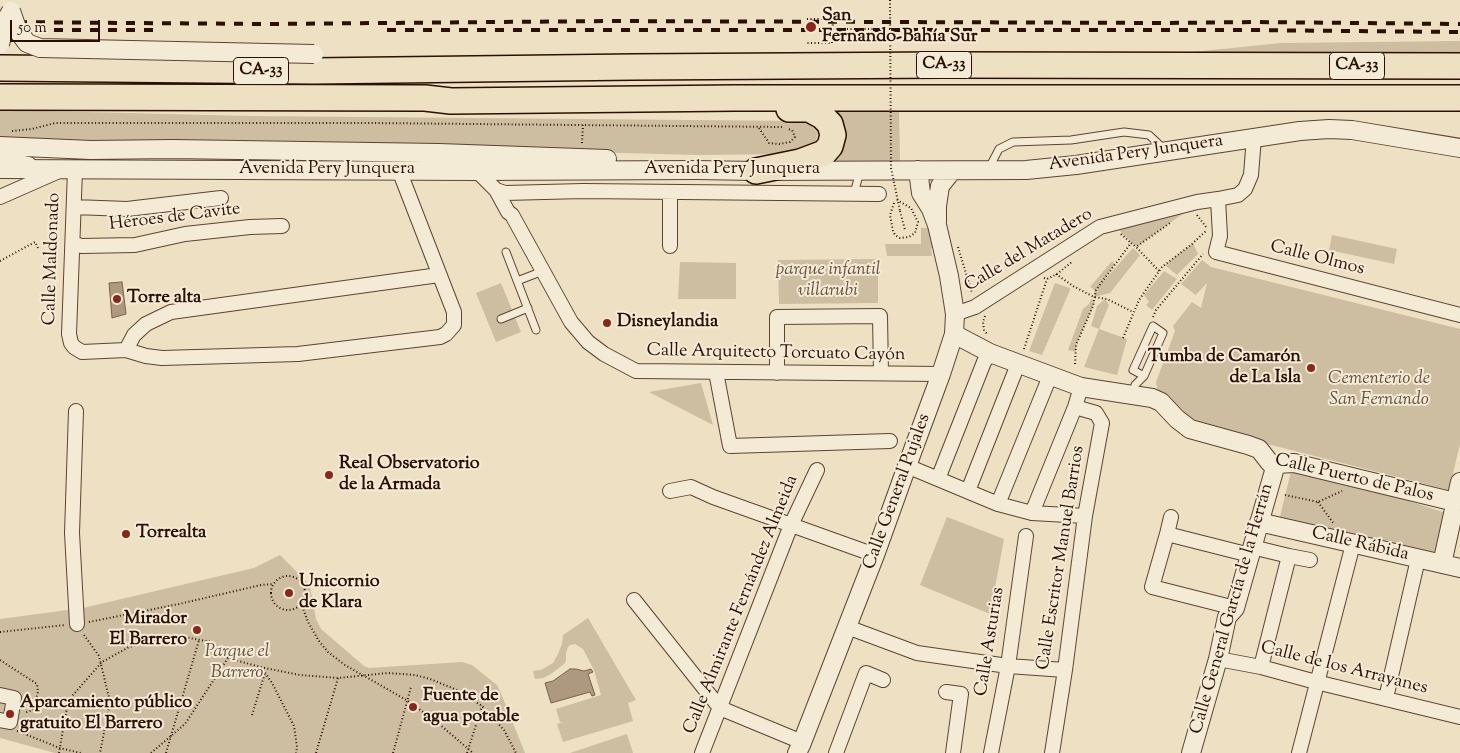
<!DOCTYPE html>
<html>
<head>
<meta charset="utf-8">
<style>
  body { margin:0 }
  #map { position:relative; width:1460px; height:753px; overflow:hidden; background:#eee0c2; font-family:"Sorts Mill Goudy",serif }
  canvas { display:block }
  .scale { position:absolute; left:10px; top:20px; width:90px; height:22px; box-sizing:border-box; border:2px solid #2b1000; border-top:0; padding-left:6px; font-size:15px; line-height:18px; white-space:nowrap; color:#2b1000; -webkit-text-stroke:4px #f4ebd7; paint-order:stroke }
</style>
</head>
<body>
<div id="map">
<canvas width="1460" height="753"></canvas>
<div class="scale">50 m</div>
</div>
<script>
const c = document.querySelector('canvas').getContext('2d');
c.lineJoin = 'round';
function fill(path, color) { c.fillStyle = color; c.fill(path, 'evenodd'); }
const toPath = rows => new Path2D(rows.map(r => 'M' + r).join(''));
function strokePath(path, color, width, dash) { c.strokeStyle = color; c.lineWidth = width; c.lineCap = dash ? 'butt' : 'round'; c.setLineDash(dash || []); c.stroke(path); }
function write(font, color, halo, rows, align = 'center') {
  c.font = font + ' "Sorts Mill Goudy",serif'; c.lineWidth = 4; c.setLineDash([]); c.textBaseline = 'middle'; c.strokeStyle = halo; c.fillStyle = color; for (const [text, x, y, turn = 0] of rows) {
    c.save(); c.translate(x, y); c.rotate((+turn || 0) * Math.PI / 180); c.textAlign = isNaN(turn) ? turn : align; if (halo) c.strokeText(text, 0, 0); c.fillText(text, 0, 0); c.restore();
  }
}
fill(toPath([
  [1460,41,1460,55,1183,53,1281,43],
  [899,109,900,161,813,164,832,110],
  [0,110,251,116,800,121,810,125,818,133,815,144,795,154,696,155,255,143,0,150],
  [1191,208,1136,247,1117,228],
  [921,228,933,228,935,248,931,248,932,256,887,256,885,244,921,244],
  [1332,235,1397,249,1394,264,1329,250],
  [1193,243,1198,254,1177,275,1165,265],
  [1133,248,1140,255,1110,293,1094,297,1095,290,1090,287,1112,261,1115,264,1101,284],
  [878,259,878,303,779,304,778,260],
  [1202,260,1211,267,1460,329,1460,444,1449,490,1200,427,1158,394,1156,382,1175,331,1173,326,1192,302,1201,308,1207,283,1196,295,1181,284],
  [680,262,736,263,736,299,678,299],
  [1164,271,1177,279,1152,310,1146,305,1149,302,1144,295],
  [501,283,521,332,496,342,476,293],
  [1055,283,1070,288,1070,290,1042,355,1029,351],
  [1091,299,1094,300,1093,306,1076,345,1076,352,1068,350,1083,309,1089,304],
  [1105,299,1109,305,1099,329,1127,339,1117,375,1084,367,1099,329,1091,326,1097,306],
  [701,383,713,425,649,392],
  [1292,467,1365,485,1363,493,1365,487,1446,513,1435,553,1280,517],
  [947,517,1004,539,990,614,920,585],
  [280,555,305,580,310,587,316,619,321,629,364,666,369,668,462,662,472,665,497,685,500,691,525,753,55,753,0,738,0,619,83,608,254,568],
  [588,618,636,700,628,703,633,721,563,742,557,724,563,722,560,722,556,709,601,695,594,670,583,649,575,644,570,645,568,647,566,653,566,661,564,664,551,674,543,678,535,679,533,671,541,670,553,663,558,654,562,644,563,635],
  [627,734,633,753,570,753]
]), '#cdbda1');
const water = toPath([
  [122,282,126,314,112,318,109,283,122,282],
  [570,669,576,669,584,671,591,669,593,672,588,674,595,695,592,696,590,692,551,703,545,683,553,681,570,669]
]);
fill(water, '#ac9980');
strokePath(water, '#78624d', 1);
const service = toPath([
  [988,170,999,149,1013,142,1071,140,1124,132,1149,135,1164,149],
  [854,194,860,171],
  [506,252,536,330],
  [517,281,543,271],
  [501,319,528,308],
  [1134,394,1135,385,1144,376,1163,333,1153,326,1133,370,1144,376]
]);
const minor = toPath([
  [0,158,29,164],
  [75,170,69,334,71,343,74,347,82,352,126,350,146,356,162,358,298,354,440,337,446,334,454,325,454,312,399,170],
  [477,171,496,190,508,212,512,215,571,322,588,342,604,354,636,371,941,374],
  [496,190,505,193,583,191,879,194],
  [0,197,59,171],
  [1218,199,1220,236,1216,252,1460,315],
  [74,207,127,209,221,198],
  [73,243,81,246,135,245,185,234,250,227,282,226],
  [670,246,670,192],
  [955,314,975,307,1100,227,1197,202,1218,199,1238,195,1245,189,1251,175,1254,137],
  [126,350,134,335,146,324,171,312,439,275],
  [716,372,730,446,890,441],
  [777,373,777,317,880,316,881,373],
  [76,411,72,533,77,624],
  [907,466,998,504,1032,513,1085,516],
  [938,479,984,362,990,353],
  [670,491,691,487,713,497,875,555],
  [968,491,1018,364],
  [998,504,1050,376],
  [1032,513,1075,407],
  [1167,534,1171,517],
  [1252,547,1289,556,1261,667],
  [1289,556,1310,560],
  [634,600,720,708,802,742],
  [1235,608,1152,587,1167,534,1250,555],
  [847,627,917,653,1008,666,1065,670],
  [1218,659,1261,667,1316,682,1460,717],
  [946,692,961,694,953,753],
  [0,695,14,698,10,722,0,720],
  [1386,698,1418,559],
  [702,753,791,525,817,470],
  [836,753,866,673,883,680],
  [991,753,1008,666,1026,536],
  [1052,753,1065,670,1085,516,1102,423,1096,413,1075,407,1081,387],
  [1299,753,1353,544]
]);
const tertiary = toPath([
  [0,146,91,150,172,149,439,153,607,159],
  [0,169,477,171,696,170,756,171,1026,170,1076,165,1300,131,1329,129,1352,130,1460,148],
  [937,222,937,206,940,186,952,171],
  [954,334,990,353,1081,387,1152,398,1161,402,1177,419,1190,429,1248,445,1259,449,1270,463,1276,464,1294,463,1455,502],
  [1259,522,1460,568],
  [1442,564,1460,482],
  [797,753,801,745,875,555,907,466,941,374,954,334,955,314,949,276,937,225,931,209,921,193,918,170],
  [1191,753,1218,659,1227,617,1235,608,1276,464]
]);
const motorway = toPath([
  [0,68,314,71,634,67,944,65,1460,66],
  [0,97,425,98,451,101,735,98,1460,98],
  [756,171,800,162,824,153,830,146,833,135,830,124,822,116,809,109,789,109]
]);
strokePath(service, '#5c4430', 9);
strokePath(minor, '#5c4430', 16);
strokePath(tertiary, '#5c4430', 20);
strokePath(motorway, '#2b1000', 28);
strokePath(toPath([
  [833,29,891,29],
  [759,128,769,143,779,144,790,142,795,137,792,130,788,129],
  [12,131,32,129,55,123,370,123,782,127],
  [582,143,583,125],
  [894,203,890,215,893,231,895,235,900,238,909,237,915,233,918,222,911,208,897,200],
  [900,211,905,230],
  [1197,215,1206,227],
  [1121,234,1131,243],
  [958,247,972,293],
  [0,261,35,242,38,248],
  [1159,271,1136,247,1170,223],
  [1056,274,1073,286,1094,297,1107,299,1133,312],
  [1044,278,1047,279,1057,274,1073,261],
  [985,316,983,322,984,330,987,334],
  [1153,317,1156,310,1203,254],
  [1123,338,1139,300,1162,267,1192,244,1207,230],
  [1024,349,1047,279],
  [1075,364,1076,345,1093,306,1096,290,1131,243,1136,247],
  [1285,495,1318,502,1342,491],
  [1318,502,1334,524],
  '271 593a17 17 0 1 1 34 0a17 17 0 1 1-34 0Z',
  [301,603,308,622,319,641,328,652,345,665,408,701,438,723,473,753],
  [89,622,179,604,261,585,273,584],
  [0,632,65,625],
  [84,635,99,656,110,702,100,753],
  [0,660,37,684,38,692,33,710,24,713],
  [261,667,272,683,294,726,297,747,296,753],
  [252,715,265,673],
  [17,731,50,744,59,748,81,753],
  [59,753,66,712,73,695,102,662,129,647,172,635,212,642,228,658,260,667,300,675,338,678,388,673,415,675,430,679,457,690,482,706,504,730,516,753],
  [151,753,185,724,228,658],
  [166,753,199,640],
  [316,753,338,678],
  [393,753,411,687],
  [467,753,482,706]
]), '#2b1000', 2, [1, 2.5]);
strokePath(service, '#f4ebd7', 7);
strokePath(minor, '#f4ebd7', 14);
strokePath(tertiary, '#f4ebd7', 18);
strokePath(motorway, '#eee0c2', 25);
strokePath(toPath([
  [0,22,267,24,613,21,1167,23,1254,22,1460,24],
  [0,30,155,30],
  [387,30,1247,30,1460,32]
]), '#2b1000', 4, [9, 9]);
const tertiaryBridge = toPath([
  [11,11,18,31,27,43,40,48,314,54],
  [0,44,6,20,11,11]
]);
strokePath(tertiaryBridge, '#5c4430', 20, []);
strokePath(toPath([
  [890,0,891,168,900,211],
  [807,19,833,19,832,43,807,43]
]), '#2b1000', 2, [1, 2.5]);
strokePath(tertiaryBridge, '#f4ebd7', 18);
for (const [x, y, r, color] of [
  [811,27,6,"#8f2418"],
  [117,299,5,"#8f2418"],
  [607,323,5,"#8f2418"],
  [1311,368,5,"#8f2418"],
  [329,475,5,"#8f2418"],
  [126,534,5,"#8f2418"],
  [289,593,5,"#8f2418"],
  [197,630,5,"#8f2418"],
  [413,707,5,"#8f2418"],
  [10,714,5,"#8f2418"]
]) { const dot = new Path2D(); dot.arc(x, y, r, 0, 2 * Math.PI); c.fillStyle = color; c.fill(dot); strokePath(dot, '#f4ebd7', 2); }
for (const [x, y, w] of [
  [944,65,55],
  [1357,66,55],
  [261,71,55]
]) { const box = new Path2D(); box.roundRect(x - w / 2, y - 13.5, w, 27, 4); c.fillStyle = '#f4ebd7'; c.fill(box); strokePath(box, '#2b1000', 1); }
write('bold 16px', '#2b1000', null, [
  ["CA-33",944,65],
  ["CA-33",1357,66],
  ["CA-33",261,71]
]);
write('bold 18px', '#2b1000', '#f4ebd7', [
  ["San",822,17],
  ["Fernando-Bahía Sur",822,38],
  ["Torre alta",127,299],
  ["Disneylandia",617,323],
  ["Tumba de Camarón",1301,358,"right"],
  ["de La Isla",1301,379,"right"],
  ["Real Observatorio",339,465],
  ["de la Armada",339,486],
  ["Torrealta",136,534],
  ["Unicornio",299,583],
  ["de Klara",299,604],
  ["Mirador",187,620,"right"],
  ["El Barrero",187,641,"right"],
  ["Fuente de",423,697],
  ["agua potable",423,718],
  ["Aparcamiento público",20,704],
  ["gratuito El Barrero",20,725]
], 'left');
write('18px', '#2b1000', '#f4ebd7', [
  ["Avenida Pery Junquera",1136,154,-8],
  ["Avenida Pery Junquera",327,170],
  ["Avenida Pery Junquera",732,170],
  ["Héroes de Cavite",175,218,-7],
  ["Calle del Matadero",1029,251,-31],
  ["Calle Maldonado",53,259,-88],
  ["Calle Olmos",1317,259,14],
  ["Calle Arquitecto Torcuato Cayón",776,354,1],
  ["Calle Puerto de Palos",1354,479,13],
  ["Calle General Pujales",898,492,-70],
  ["Calle Rábida",1360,545,13],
  ["Calle Escritor Manuel Barrios",1062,558,-81],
  ["Calle Almirante Fernández Almeida",742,605,-68],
  ["Calle General García de la Herrán",1233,609,-74],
  ["Calle Asturias",991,642,-81],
  ["Calle de los Arrayanes",1344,669,14]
]);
write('italic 18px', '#644d38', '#f4ebd7', [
  ["parque infantil",828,271],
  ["villarubi",828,292],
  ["Cementerio de",1379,380],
  ["San Fernando",1379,401],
  ["Parque el",237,653],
  ["Barrero",237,674]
]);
</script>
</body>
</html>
